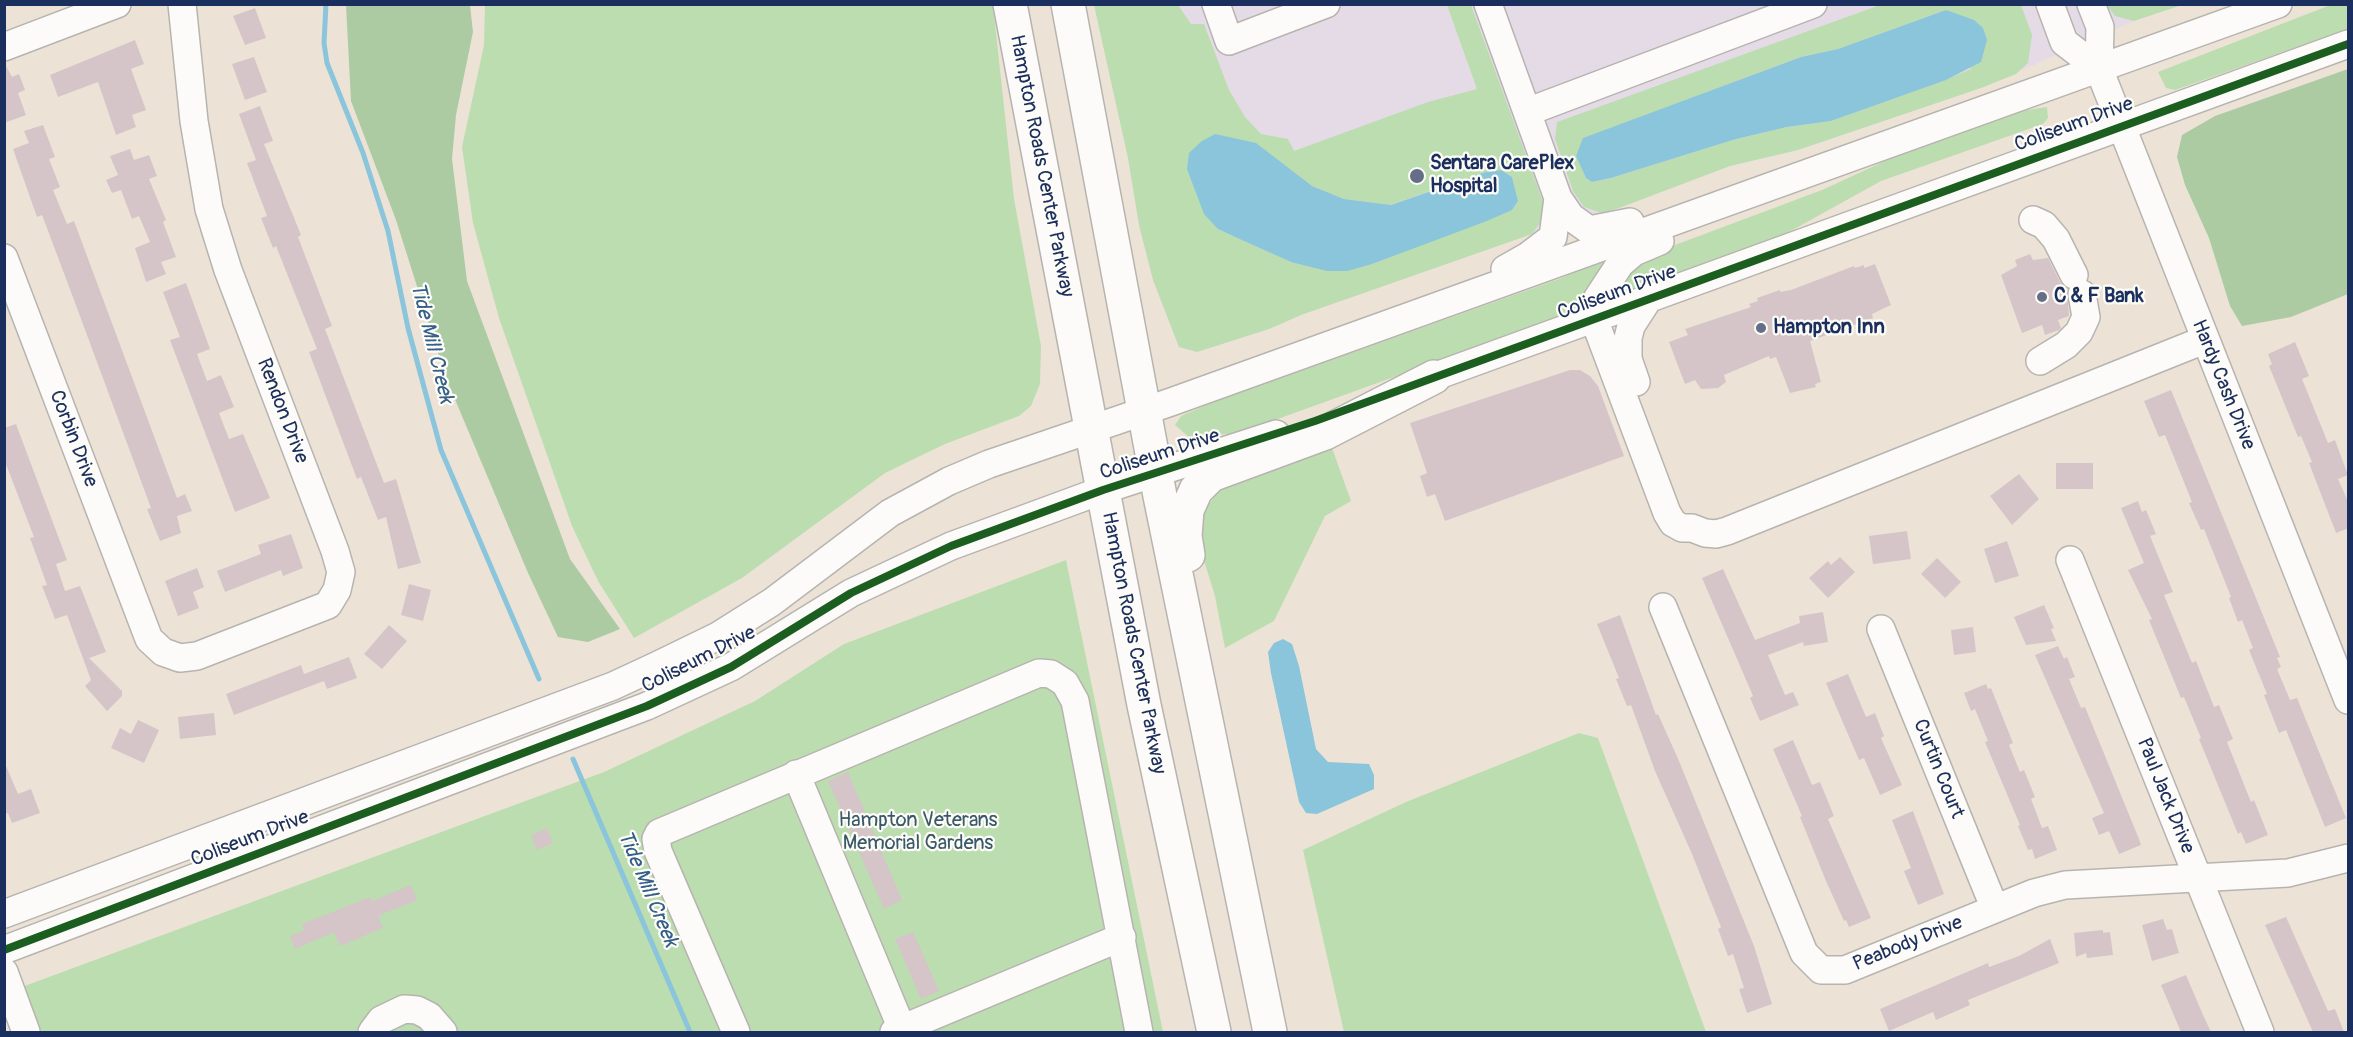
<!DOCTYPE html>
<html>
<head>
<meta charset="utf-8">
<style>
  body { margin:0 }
  #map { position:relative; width:2353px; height:1037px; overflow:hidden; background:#ece3d6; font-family:Pangolin,sans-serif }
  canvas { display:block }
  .frame { position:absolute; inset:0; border:6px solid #1b2f5e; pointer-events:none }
</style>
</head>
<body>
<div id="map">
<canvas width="2353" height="1037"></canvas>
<div class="frame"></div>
</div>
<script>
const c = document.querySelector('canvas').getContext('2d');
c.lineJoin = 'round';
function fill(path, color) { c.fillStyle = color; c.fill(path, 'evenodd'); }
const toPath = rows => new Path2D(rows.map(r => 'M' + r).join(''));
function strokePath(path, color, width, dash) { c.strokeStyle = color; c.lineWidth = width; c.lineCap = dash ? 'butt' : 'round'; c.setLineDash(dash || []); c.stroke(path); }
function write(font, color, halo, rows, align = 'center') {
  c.font = font + ' Pangolin,sans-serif'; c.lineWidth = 4.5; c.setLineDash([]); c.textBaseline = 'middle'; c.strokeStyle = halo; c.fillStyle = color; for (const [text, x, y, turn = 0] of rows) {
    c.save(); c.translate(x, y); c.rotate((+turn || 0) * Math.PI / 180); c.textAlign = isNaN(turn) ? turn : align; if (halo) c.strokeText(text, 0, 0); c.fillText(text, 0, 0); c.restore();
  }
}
fill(toPath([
  [1094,5,2182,5,2134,21,1981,88,1798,150,1730,166,1619,208,1532,234,1301,315,1269,329,1197,352,1179,347,1153,280,1139,225,1128,158]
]), '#e5dbe6');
fill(toPath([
  [2333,4,2348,5,2348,29,2175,90,2166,88,2158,72],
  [485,5,993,5,1014,199,1041,346,1040,384,1031,406,1019,416,945,444,885,473,742,578,634,638,598,581,572,526,499,318,473,223,462,147,484,45],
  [1094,5,1178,5,1191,24,1204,24,1229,90,1245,117,1261,134,1288,139,1294,151,1428,102,1477,89,1447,5,1471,5,1547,213,1532,234,1301,315,1269,329,1197,352,1179,347,1153,280,1139,225,1128,158],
  [1501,170,1512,177,1518,201,1512,210,1372,264,1291,262,1218,229,1291,172,1312,186,1344,199,1390,205,1486,172],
  [1880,5,2021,5,2032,35,2028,63,2016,74,1981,88,1798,150,1730,166,1619,208,1602,213,1584,207,1573,191,1555,139,1557,122],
  [1946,10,1971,69,1945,80,1831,121,1787,127,1736,139,1611,178,1593,182,1586,178,1576,156,1584,138,1801,57,1838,49],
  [2107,5,2182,5,2134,21,2115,16],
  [2047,107,2048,118,2043,124,1881,181,1778,238,1633,292,1624,293,1620,287,1630,270,1643,257,1822,190,1920,145,2013,112],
  [1612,257,1586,288,1578,307,1546,322,1239,433,1189,437,1175,425,1181,416,1211,403,1559,279],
  [1331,445,1351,501,1325,516,1274,621,1225,648,1215,596,1201,551,1200,517,1222,486],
  [1066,560,1163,1032,27,1032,11,991,604,772,755,701,844,644],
  [1579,733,1598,738,1706,1032,1344,1032,1303,850,1406,802]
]), '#bcddb0');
fill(toPath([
  [346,5,470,5,473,32,456,115,452,159,467,281,570,559,620,629,588,642,558,637,528,573,446,378,396,220,351,101],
  [2348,69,2348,294,2291,317,2242,326,2230,306,2209,238,2185,185,2177,157,2182,135,2215,116]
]), '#accba3');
fill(toPath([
  [1946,10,1974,20,1983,28,1987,40,1981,62,1946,80,1831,121,1787,127,1736,139,1611,178,1592,182,1586,178,1576,156,1583,138,1801,57,1838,49],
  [1215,134,1256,143,1312,186,1344,199,1391,205,1486,172,1501,170,1512,177,1518,201,1512,210,1487,221,1372,264,1347,271,1327,271,1291,262,1244,241,1218,229,1204,214,1187,169,1189,153,1202,141],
  [1283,639,1292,644,1299,666,1316,749,1328,762,1369,764,1374,775,1374,789,1317,814,1306,813,1299,802,1271,673,1268,652,1274,643]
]), '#8ac5db');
strokePath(toPath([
  [326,4,324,43,327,63,363,153,388,231,408,328,441,450,539,679],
  [573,759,690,1032]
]), '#8ac5db', 5);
fill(toPath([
  [255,8,266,38,245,45,233,16],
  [135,40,144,64,131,69,146,110,132,115,136,127,116,135,98,82,58,97,50,75],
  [254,57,267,92,245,100,232,64],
  [4,62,12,77,19,74,25,90,18,93,26,115,4,123],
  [260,106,273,141,264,144,301,235,298,237,332,326,325,329,384,483,396,479,421,563,398,569,386,517,378,520,361,477,357,479,309,352,317,349,276,246,273,248,261,218,267,216,247,163,256,160,239,114],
  [43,125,55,157,49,159,60,187,53,190,67,224,74,221,177,498,185,494,192,511,177,516,181,533,160,541,147,509,151,508,74,300,42,215,37,217,13,149,29,143,24,131],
  [130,149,134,160,149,155,157,176,149,179,166,220,163,222,176,257,161,262,166,274,146,282,135,248,150,242,139,216,132,219,121,190,112,193,106,180,118,175,110,156],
  [2030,254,2033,260,2048,258,2060,282,2067,289,2069,316,2058,320,2061,328,2059,330,2045,335,2042,325,2022,333,2001,275,2017,266,2015,260],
  [1875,264,1891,305,1872,314,1873,318,1810,341,1821,382,1815,384,1816,387,1790,393,1776,357,1770,359,1769,356,1724,375,1726,382,1718,388,1701,389,1695,380,1685,384,1669,342,1688,335,1685,329,1751,307,1749,304,1758,301,1757,298,1780,290,1780,292,1791,290,1854,266,1855,268,1864,265,1864,268],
  [186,283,210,349,197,354,207,381,221,375,234,407,219,413,229,439,243,434,270,498,235,512,170,340,180,337,163,292],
  [2295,342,2309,376,2302,379,2328,443,2335,440,2348,475,2338,479,2349,504,2349,528,2336,533,2309,463,2312,462,2301,436,2298,437,2269,366,2272,364,2268,354],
  [1570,370,1580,370,1590,376,1598,386,1624,456,1445,521,1435,494,1427,497,1420,476,1427,473,1410,423],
  [2171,390,2280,657,2277,658,2281,667,2277,669,2290,700,2297,698,2346,818,2325,827,2286,730,2279,733,2264,695,2267,694,2249,650,2253,648,2242,620,2238,622,2229,598,2231,597,2204,529,2201,530,2189,503,2192,502,2165,435,2159,437,2144,401],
  [16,424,67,560,56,564,65,591,80,586,106,652,89,658,122,691,122,696,107,711,85,686,91,680,67,615,55,619,42,586,47,585,30,538,34,537,4,459,4,428],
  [2056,463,2093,463,2093,489,2056,489],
  [2019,474,2039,499,2012,525,1990,496],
  [2138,501,2142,512,2146,510,2156,534,2150,536,2173,592,2164,595,2192,663,2196,661,2214,707,2219,705,2233,739,2227,742,2251,802,2254,800,2268,835,2246,844,2241,832,2238,834,2199,739,2201,738,2184,697,2181,698,2149,620,2152,619,2128,570,2144,563,2121,508],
  [1907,531,1911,559,1873,564,1869,536],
  [291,534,303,568,283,576,281,570,225,592,217,571,261,554,258,545],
  [2007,541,2019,576,1995,583,1984,549],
  [1840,557,1855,572,1828,598,1809,578,1828,561,1831,565],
  [1937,558,1961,582,1945,598,1921,574],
  [197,568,204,587,193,592,199,608,178,616,165,581],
  [1723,569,1755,640,1800,623,1799,616,1823,612,1828,642,1804,646,1803,642,1768,655,1785,695,1793,692,1799,705,1760,721,1750,698,1753,696,1702,578],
  [409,584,431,590,423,621,401,615],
  [2044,605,2054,628,2051,629,2056,641,2026,645,2014,617],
  [1620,615,1656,715,1658,714,1679,761,1754,946,1772,1004,1747,1013,1739,989,1744,988,1733,954,1728,956,1718,929,1721,927,1692,854,1655,771,1631,705,1627,706,1616,679,1619,678,1597,624],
  [389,625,407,641,382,669,364,654],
  [1973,627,1976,652,1954,655,1951,630],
  [2058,646,2064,659,2067,657,2075,677,2069,679,2081,708,2085,707,2139,839,2141,845,2119,854,2109,831,2099,835,2092,818,2104,813,2035,655],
  [349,657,357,678,327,689,324,681,234,715,226,694,301,665,304,674],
  [1848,674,1866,717,1875,713,1884,736,1881,738,1902,785,1880,795,1864,758,1859,760,1826,683],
  [1986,684,1988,689,1991,688,2013,743,2009,745,2020,772,2024,770,2035,797,2031,799,2042,828,2048,826,2057,850,2035,859,2032,849,2028,850,2018,826,2020,825,1985,742,1988,741,1975,709,1971,711,1964,693],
  [214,713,216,735,180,739,178,717],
  [138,720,159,730,144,763,111,748,120,728,131,734],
  [1793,740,1812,785,1820,782,1834,816,1828,819,1871,918,1849,927,1846,920,1844,921,1826,881,1800,817,1802,816,1773,749],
  [4,761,18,794,31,789,40,813,12,823,8,813,4,814],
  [848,772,902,900,884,909,828,781],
  [1913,811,1944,894,1918,905,1904,871,1911,868,1892,820],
  [547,828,553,843,537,850,531,835],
  [411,885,417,900,378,916,383,928,340,946,334,932,295,949,290,936,304,930,302,924,370,897,372,901],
  [2286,917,2328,1011,2335,1009,2344,1032,2313,1032,2265,925],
  [2163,919,2167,930,2172,929,2179,953,2152,961,2142,925],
  [2103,930,2103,933,2110,932,2113,955,2087,958,2086,953,2076,957,2074,933],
  [913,932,939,991,921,999,895,939],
  [2050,939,2059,963,1968,1000,1970,1005,1936,1020,1933,1012,1889,1031,1880,1009,1988,963,1989,967,2019,956],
  [2186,975,2203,1015,2211,1032,2181,1032,2161,985]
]), '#d5c5c9');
const minor = toPath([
  [1216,4,1229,41,1326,4],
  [1488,4,1558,198,1571,217,1589,230,1630,222],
  [2050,4,2064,42,2099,69],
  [2091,4,2100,27,2099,69,2348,700],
  [4,47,117,4],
  [1527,112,1813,4],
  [2033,220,2044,225,2056,239,2074,275],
  [1660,241,1634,252,1620,264,1597,299,1594,319,1667,513,1673,523,1682,528,1692,528,1705,533,1716,534,1727,531,2204,340],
  [4,258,149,639,163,652,180,658,197,656,328,605,337,590,341,572,335,551,228,270,209,209,194,121,182,4],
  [1505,269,1528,256,1553,237,1558,198],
  [2040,361,2066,345,2079,332,2086,317,2082,294],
  [1636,382,1628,359,1628,338,1631,326,1649,298],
  [1414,384,2348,44],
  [2070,560,2260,1032],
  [1663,607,1804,953,1821,970,1845,970,2034,893,2065,885,2288,873,2348,858],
  [1881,629,1995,909],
  [796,774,902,1029],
  [4,914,613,686,656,666,718,636,772,602,890,513,949,481,989,464,1171,402,2278,4],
  [4,950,647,706,731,667,851,593,951,546,1103,490,1276,434],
  [4,972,26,1032],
  [372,1032,381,1020,404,1009,417,1010,429,1016,443,1032],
  [736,1032,658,851,656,839,659,833,1039,673,1051,674,1065,683,1075,701,1139,1032],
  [894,1032,1122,937]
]);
const major = toPath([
  [1010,4,1144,705,1214,1032],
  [1068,4,1160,496,1270,1032],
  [1188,555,1185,536,1187,510,1196,490,1211,475,1325,433,1434,377]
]);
strokePath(minor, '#b7b4b0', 30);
strokePath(major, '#b7b4b0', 36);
strokePath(minor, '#fcfbf9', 27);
strokePath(major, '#fcfbf9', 33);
strokePath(toPath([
  [4,950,647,706,731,667,851,593,951,546,1103,490,1315,421,2348,44]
]), '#1b5e20', 8);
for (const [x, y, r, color] of [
  [1417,176,8,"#646e88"],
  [2042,297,6,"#646e88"],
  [1761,328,6,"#646e88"]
]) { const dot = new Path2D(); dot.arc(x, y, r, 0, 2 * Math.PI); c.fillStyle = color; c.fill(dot); strokePath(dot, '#fdfcf7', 2); }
write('20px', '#1b2f5e', '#fdfcf7', [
  ["Coliseum Drive",2074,125,-20],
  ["Hampton Roads Center Parkway",1041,166,79],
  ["Coliseum Drive",1617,293,-20],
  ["Hardy Cash Drive",2223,385,68],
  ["Rendon Drive",282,411,69],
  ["Corbin Drive",73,439,69],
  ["Coliseum Drive",1160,455,-18],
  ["Hampton Roads Center Parkway",1133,643,79],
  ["Coliseum Drive",699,660,-27],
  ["Curtin Court",1938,769,68],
  ["Paul Jack Drive",2165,796,68],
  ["Coliseum Drive",250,839,-21],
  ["Peabody Drive",1908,944,-22]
]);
write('bold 20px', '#1b2f5e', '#fdfcf7', [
  ["Sentara CarePlex",1430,164],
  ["Hospital",1430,187],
  ["C & F Bank",2054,297],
  ["Hampton Inn",1773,328]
], 'left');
write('20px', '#39596a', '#fdfcf7', [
  ["Hampton Veterans",918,821],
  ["Memorial Gardens",918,844]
]);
write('italic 21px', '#335f8a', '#fdfcf7', [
  ["Tide Mill Creek",431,343,76],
  ["Tide Mill Creek",647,889,67]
]);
</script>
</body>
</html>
